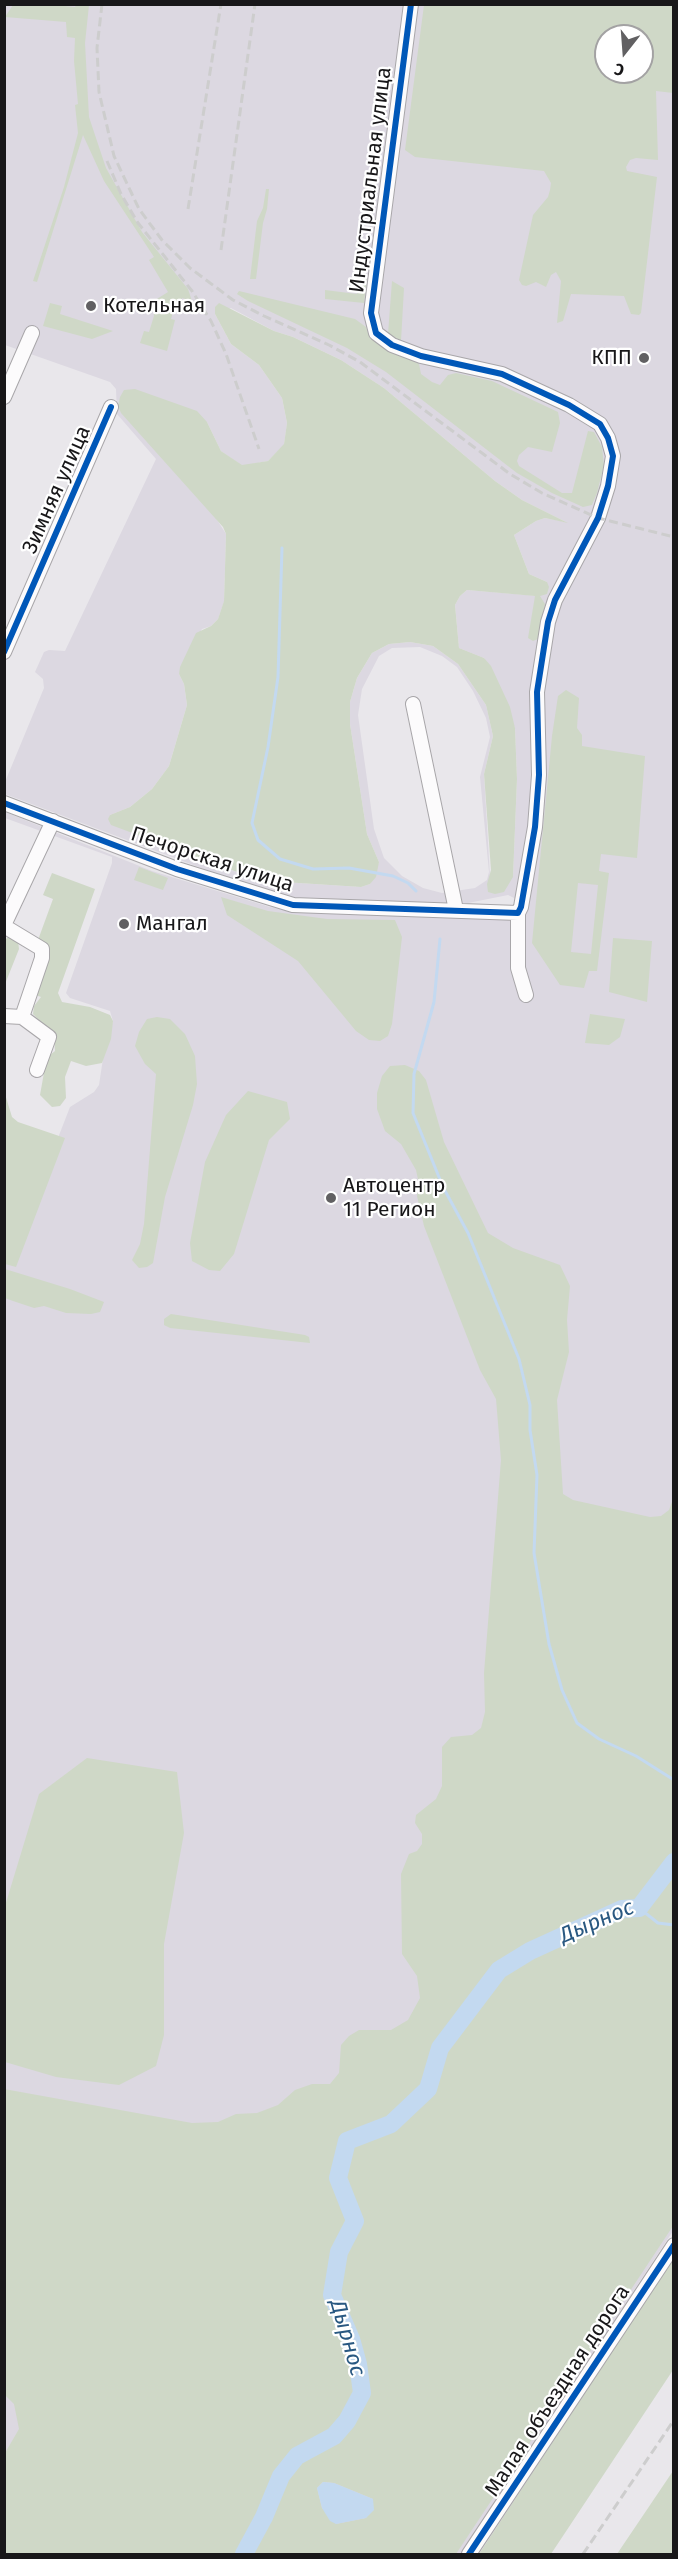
<!DOCTYPE html>
<html>
<head>
<meta charset="utf-8">
<style>
  body { margin:0 }
  #map { position:relative; width:678px; height:2559px; overflow:hidden; background:#e9e7eb; font-family:"Fira Sans",sans-serif }
  canvas { display:block }
  .frame { position:absolute; inset:0; border:6px solid #181719; pointer-events:none }
  .north { position:absolute; left:594px; top:24px; width:60px; height:60px; box-sizing:border-box; background:#fff; border:2px solid #a3a2a3; border-radius:50%; rotate:197deg; font-size:16px; font-weight:700; line-height:24px; text-align:center; color:#181719 }
  .north::after { content:''; display:block; margin:auto; width:21px; height:27px; background:#616062; clip-path:polygon(50% 0,100% 100%,50% 72%,0 100%) }
</style>
</head>
<body>
<div id="map">
<canvas width="678" height="2559"></canvas>
<div class="frame"></div>
<div class="north">С</div>
</div>
<script>
const c = document.querySelector('canvas').getContext('2d');
c.lineJoin = 'round';
function fill(path, color) { c.fillStyle = color; c.fill(path, 'evenodd'); }
const toPath = rows => new Path2D(rows.map(r => 'M' + r).join(''));
function strokePath(path, color, width, dash) { c.strokeStyle = color; c.lineWidth = width; c.lineCap = dash ? 'butt' : 'round'; c.setLineDash(dash || []); c.stroke(path); }
function write(font, color, halo, rows, align = 'center') {
  c.font = font + ' "Fira Sans",sans-serif'; c.lineWidth = 4.5; c.setLineDash([]); c.textBaseline = 'middle'; c.strokeStyle = halo; c.fillStyle = color; for (const [text, x, y, turn = 0] of rows) {
    c.save(); c.translate(x, y); c.rotate((+turn || 0) * Math.PI / 180); c.textAlign = isNaN(turn) ? turn : align; if (halo) c.strokeText(text, 0, 0); c.fillText(text, 0, 0); c.restore();
  }
}
fill(toPath([
  [5,5,673,5,673,2231,460,2554,5,2554,5,1175,56,1143,70,1107,94,1092,99,1085,104,1052,113,1021,110,1011,70,998,66,993,112,863,112,857,5,818,5,812,152,871,270,907,290,911,481,917,513,911,516,899,508,895,468,903,306,900,288,897,241,883,5,794,5,782,44,688,43,679,35,672,44,652,49,650,65,651,156,459,117,414,116,389,110,382,5,345],
  [606,36,642,36,642,72,606,72],
  [231,308,274,331,293,337,341,360,384,388,495,481,522,500,566,522,545,518,536,521,514,535,529,574,547,582,539,596,467,590,460,596,455,605,459,648,484,658,515,728,517,779,513,877,490,877,484,774,493,736,486,705,458,664,433,646,410,642,389,644,372,653,357,678,350,702,350,724,367,834,379,862,370,884,361,887,283,882,237,872,172,850,110,815,130,807,152,789,169,766,187,705,184,684,179,674,202,629,211,626,218,619,224,602,226,534,214,515,207,422,221,451,242,466,268,461,284,445,287,423,282,398,259,365,231,344,215,314],
  [420,647,442,656,457,667,473,691,486,718,490,737,480,777,489,872,487,880,475,888,442,893,423,888,402,876,384,858,374,829,358,715,362,689,379,656,392,648]
]), '#dcd8e1');
fill(toPath([
  [55,5,75,7,76,5,89,5,85,43,89,117,106,168,142,232,188,289,192,301,182,298,179,310,174,309,171,319,175,320,167,351,140,343,144,331,149,332,154,316,152,302,168,292,149,260,154,257,104,181,83,135,37,282,33,281,64,187,78,133,75,105,78,104,74,61,75,38,67,37,66,22,5,17,13,5],
  [424,5,673,5,673,93,656,91,658,160,636,158,630,160,626,167,627,171,657,177,641,313,639,315,631,314,624,296,571,294,563,321,557,323,561,281,556,272,551,275,546,287,536,282,526,286,522,285,519,280,533,215,548,197,550,190,551,183,544,171,415,157,405,150],
  [606,36,642,36,642,72,606,72],
  [266,189,269,189,267,209,263,223,256,279,250,279,257,221,263,208],
  [359,276,367,277,364,303,325,299,325,290,357,294],
  [392,281,404,288,401,341,388,334],
  [239,291,355,319,366,327,370,338,419,364,421,374,432,382,440,385,448,375,456,373,492,381,558,412,560,423,552,452,528,447,519,455,517,461,519,466,562,493,572,493,588,431,594,432,602,447,604,465,597,493,592,505,583,507,552,493,517,473,386,372,347,348,248,301,237,294],
  [50,303,62,306,60,314,113,331,92,339,43,326],
  [219,303,274,331,293,337,341,360,384,388,495,481,522,500,568,523,545,518,536,521,514,535,529,574,547,582,549,587,547,594,540,596,545,604,538,639,533,641,528,638,535,596,467,590,460,596,455,605,459,648,484,658,491,666,510,707,515,728,517,779,513,877,504,892,495,894,488,892,487,884,491,870,484,774,493,736,486,705,458,664,433,646,410,642,389,644,372,653,357,678,350,702,350,724,367,834,379,862,376,877,370,884,361,887,283,882,237,872,111,825,108,819,110,815,130,807,152,789,169,766,187,705,184,684,179,674,180,667,196,633,211,626,218,619,224,601,226,534,223,527,121,413,118,406,120,397,124,390,135,389,197,411,207,422,221,451,242,465,268,461,284,444,287,423,282,398,259,365,231,344,215,314,215,307],
  [566,690,579,698,577,728,582,735,582,746,645,756,637,858,601,854,599,871,609,873,597,971,589,971,584,988,560,985,532,943,552,736,558,696],
  [578,883,598,885,591,954,571,952],
  [139,867,168,878,163,890,134,880],
  [52,873,95,889,58,993,62,1002,90,1007,110,1015,113,1021,111,1039,102,1063,86,1066,71,1061,65,1077,66,1098,60,1106,52,1107,40,1095,45,1067,50,1055,55,1051,54,1036,33,1014,34,1006,41,997,33,994,38,940,53,899,43,895],
  [221,897,268,911,327,919,395,920,402,937,392,1024,388,1036,380,1041,369,1040,356,1031,298,961,227,915],
  [10,935,18,941,19,949,5,984,5,940],
  [613,938,652,941,647,1002,609,992],
  [590,1014,625,1019,620,1037,609,1045,585,1043],
  [157,1017,170,1019,185,1034,195,1056,197,1084,193,1105,165,1197,153,1263,147,1267,139,1268,132,1260,140,1244,144,1224,156,1074,145,1064,135,1046,139,1032,147,1019],
  [405,1065,419,1071,426,1080,444,1142,488,1233,513,1248,560,1265,570,1286,567,1320,569,1352,557,1400,563,1494,573,1500,650,1517,661,1516,669,1510,673,1499,673,2226,456,2554,5,2554,5,2453,19,2429,14,2404,4,2394,4,2089,192,2123,218,2122,236,2114,257,2113,278,2105,295,2090,312,2084,330,2084,339,2073,341,2045,349,2036,359,2030,391,2030,408,2020,420,1998,417,1976,402,1954,401,1874,409,1854,417,1851,422,1844,422,1834,415,1823,416,1815,436,1799,442,1786,442,1747,451,1737,472,1735,481,1728,485,1712,484,1673,501,1460,496,1399,480,1370,424,1226,417,1196,419,1184,416,1170,401,1144,385,1131,377,1109,377,1093,382,1076,390,1066],
  [323,2482,334,2483,373,2499,366,2518,336,2524,322,2508,317,2488],
  [248,1091,287,1102,290,1119,269,1140,234,1254,220,1271,209,1270,192,1261,190,1243,205,1162,226,1115],
  [5,1094,12,1117,18,1122,65,1138,16,1267,5,1264],
  [5,1269,70,1289,104,1302,100,1312,91,1314,66,1313,44,1306,34,1308,13,1301,5,1298],
  [171,1314,305,1335,309,1337,310,1343,170,1328,164,1325,164,1319],
  [87,1758,177,1772,184,1833,164,1944,164,2035,156,2066,119,2085,56,2077,5,2062,5,1906,39,1794],
  [673,2259,673,2370,551,2554,479,2554],
  [673,2471,673,2554,617,2554]
]), '#cfd8c7');
fill(toPath([
  [323,2482,334,2483,373,2499,374,2510,366,2518,336,2524,330,2521,322,2508,317,2488]
]), '#c3d9f0');
strokePath(toPath([
  [282,548,278,677,268,747,252,823,258,840,280,859,313,869,349,868,393,876,408,883,416,891],
  [440,939,434,1002,414,1074,413,1113,443,1187,468,1233,519,1359,530,1405,530,1430,537,1475,534,1553,549,1644,562,1690,577,1723,599,1739,636,1756,674,1780],
  [639,1908,658,1923,674,1925]
]), '#c3d9f0', 3);
strokePath(toPath([
  [244,2554,264,2517,281,2476,297,2456,334,2436,347,2421,362,2393,358,2364,351,2339,332,2295,339,2252,355,2221,338,2178,347,2141,391,2124,428,2089,440,2048,499,1970,530,1951,622,1909,639,1908,674,1862]
]), '#c3d9f0', 18);
const minor = toPath([
  [4,397,32,333],
  [4,652,111,407],
  [413,704,456,910],
  [4,803,177,869,293,905,518,913,521,907,535,827,539,775,537,692,548,622,555,600,598,518,608,486,613,456,608,438,600,424,569,405,502,374,421,356,392,345,376,333,371,313,411,4],
  [518,913,518,968,526,995],
  [4,925,53,821],
  [4,926,42,949,42,958,22,1017,4,1016],
  [22,1017,49,1037,37,1070],
  [469,2554,674,2245]
]);
strokePath(minor, '#a8a6a9', 16);
strokePath(minor, '#fcfbfc', 14);
strokePath(toPath([
  [102,4,97,48,99,92,114,156,139,209,162,240,190,268,233,300,264,316,329,345,360,362,510,474,542,493,598,518,674,537],
  [107,161,121,194,138,223,192,291,211,321,226,354,259,449],
  [188,209,221,4],
  [221,250,255,4],
  [583,2554,674,2420]
]), '#cdcdcd', 3, [9, 4.5]);
strokePath(toPath([
  [4,652,111,407],
  [4,803,177,869,293,905,518,913,521,907,535,827,539,775,537,692,548,622,555,600,598,518,608,486,613,456,608,438,600,424,569,405,502,374,421,356,392,345,376,333,371,313,411,4],
  [469,2554,674,2245]
]), '#0057b8', 6);
for (const [x, y, r, color] of [
  [91,306,6,"#616062"],
  [644,358,6,"#616062"],
  [124,924,6,"#616062"],
  [331,1198,6,"#616062"]
]) { const dot = new Path2D(); dot.arc(x, y, r, 0, 2 * Math.PI); c.fillStyle = color; c.fill(dot); strokePath(dot, '#fff', 2); }
write('21px', '#181719', '#fff', [
  ["Индустриальная улица",371,180,-83],
  ["Зимняя улица",57,490,-66],
  ["Печорская улица",212,860,18],
  ["Малая объездная дорога",558,2391,-57]
]);
write('21px', '#181719', '#fff', [
  ["Котельная",103,306],
  ["КПП",632,358,"right"],
  ["Мангал",136,924],
  ["Автоцентр",343,1186],
  ["11 Регион",343,1210]
], 'left');
write('italic 22px', '#295881', '#fff', [
  ["Дырнос",597,1922,-23],
  ["Дырнос",347,2338,74]
]);
</script>
</body>
</html>
